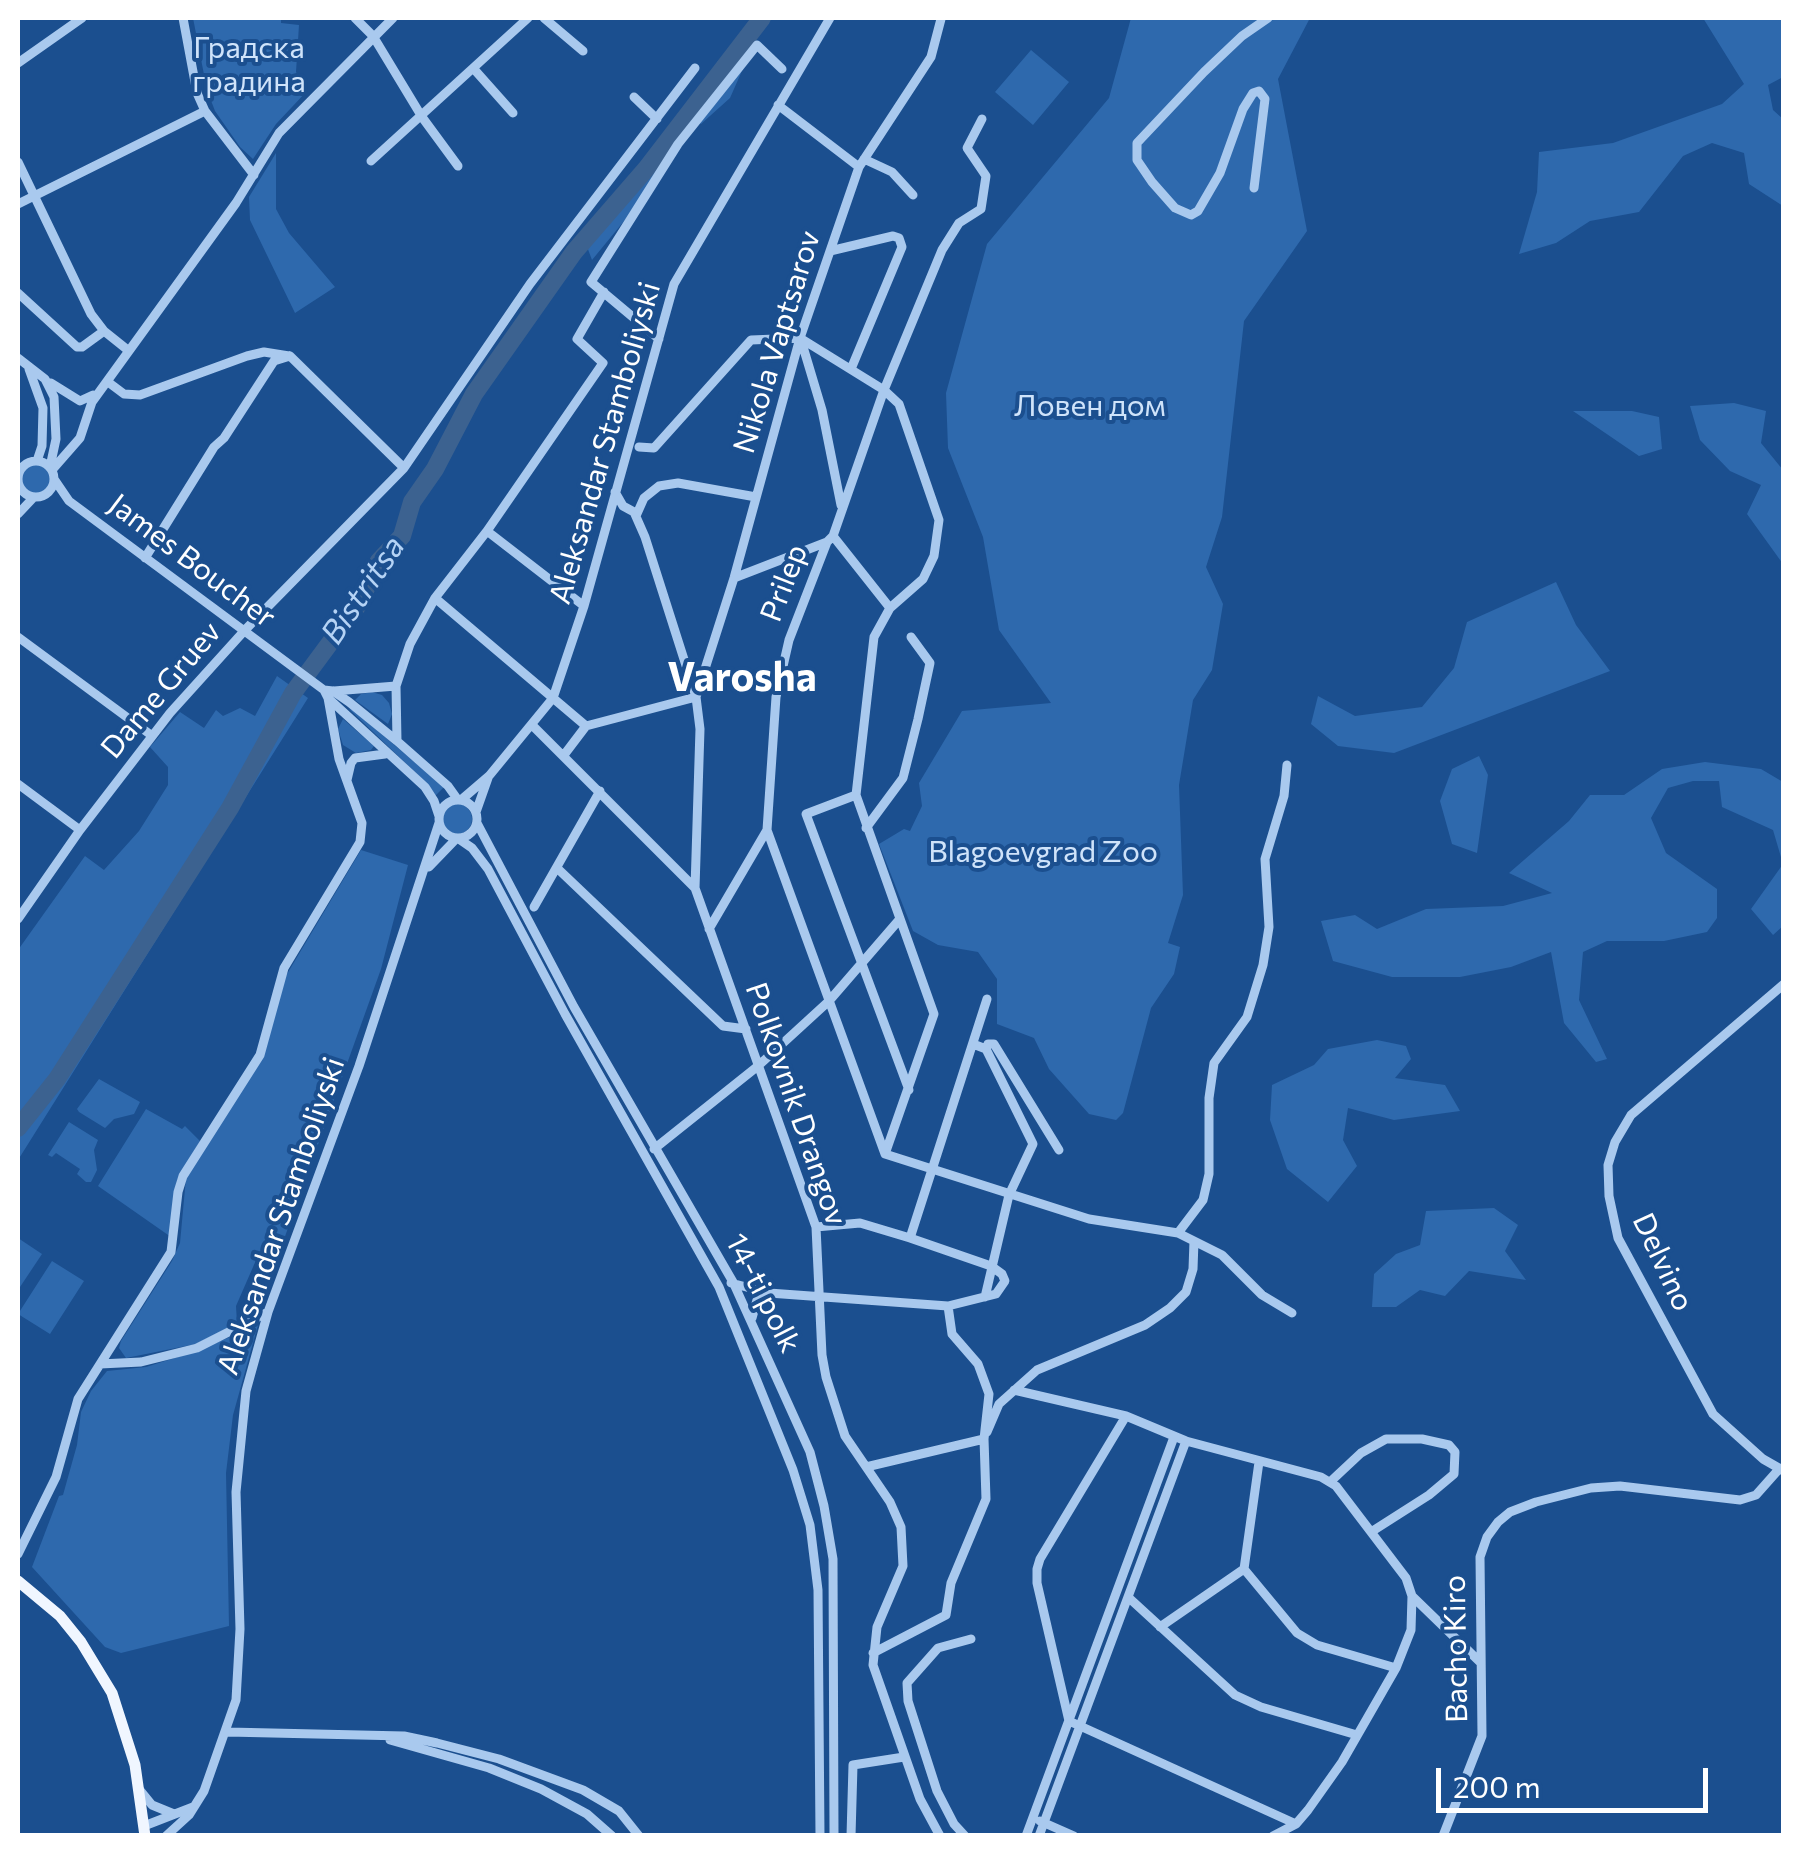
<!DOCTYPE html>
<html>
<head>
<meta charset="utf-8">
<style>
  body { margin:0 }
  #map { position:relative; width:1801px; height:1853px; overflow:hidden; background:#1b4f8f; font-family:Commissioner,sans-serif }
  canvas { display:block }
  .frame { position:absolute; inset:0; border:20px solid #fff; pointer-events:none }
  .scale { position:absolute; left:1436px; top:1768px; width:272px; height:45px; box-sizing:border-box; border:5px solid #fff; border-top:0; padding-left:12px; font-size:30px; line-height:35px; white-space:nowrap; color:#fff; -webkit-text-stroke:8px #1b4f8f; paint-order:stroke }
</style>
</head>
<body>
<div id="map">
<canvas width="1801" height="1853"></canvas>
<div class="frame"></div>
<div class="scale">200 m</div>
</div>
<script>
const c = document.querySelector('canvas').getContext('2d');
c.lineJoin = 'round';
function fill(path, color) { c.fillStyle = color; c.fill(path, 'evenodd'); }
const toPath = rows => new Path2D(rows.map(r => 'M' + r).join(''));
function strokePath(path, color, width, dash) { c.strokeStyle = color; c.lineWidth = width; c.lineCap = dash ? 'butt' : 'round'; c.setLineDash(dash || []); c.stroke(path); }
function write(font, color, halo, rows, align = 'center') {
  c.font = font + ' Commissioner,sans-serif'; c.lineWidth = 8; c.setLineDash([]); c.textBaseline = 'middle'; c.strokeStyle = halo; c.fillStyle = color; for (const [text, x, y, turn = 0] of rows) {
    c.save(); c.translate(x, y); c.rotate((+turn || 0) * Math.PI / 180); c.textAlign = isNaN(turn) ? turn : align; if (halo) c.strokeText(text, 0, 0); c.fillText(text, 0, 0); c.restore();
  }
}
fill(toPath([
  [193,18,281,18,281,23,299,25,296,72,307,91,276,124,253,159,240,147,215,111,207,90],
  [1131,18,1310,18,1278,79,1307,231,1244,321,1222,517,1206,567,1223,604,1212,670,1193,700,1179,785,1183,895,1168,943,1180,947,1174,974,1151,1008,1123,1113,1116,1120,1089,1114,1049,1069,1034,1038,997,1024,997,979,978,952,938,945,913,931,879,844,904,829,910,831,922,806,919,783,962,711,1051,703,999,630,983,537,948,448,946,393,987,244,1109,98],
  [1703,18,1783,18,1783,77,1768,85,1773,110,1783,119,1783,206,1749,184,1744,153,1712,143,1683,156,1639,212,1590,221,1556,243,1519,254,1537,192,1539,152,1613,143,1722,104,1744,84],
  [1031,50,1069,82,1033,125,995,92],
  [718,61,745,64,730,98,701,124,686,110],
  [276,153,276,209,289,233,335,287,295,313,250,220,249,197],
  [662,159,657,181,592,260,586,244,609,204,648,166],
  [1734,403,1766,411,1761,443,1783,470,1783,564,1747,514,1761,485,1730,471,1700,440,1690,406],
  [1573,411,1632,411,1659,417,1662,449,1639,456],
  '21 479a15 15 0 1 1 30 0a15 15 0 1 1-30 0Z',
  [1556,582,1576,625,1610,671,1394,753,1338,746,1311,724,1318,696,1355,716,1422,707,1454,668,1467,622],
  [277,676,308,698,18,1160,18,950,85,856,104,870,139,831,168,785,168,767,150,747,180,712,204,728,216,710,223,716,240,708,255,716],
  [372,692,382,695,389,703,392,714,388,724,355,700,361,694],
  [349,709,353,710,444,787,435,796,416,773],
  [343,719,374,746,371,750,356,753,343,745,338,729],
  [1479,756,1488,775,1477,853,1452,844,1440,801,1452,769],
  [1705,762,1761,769,1783,782,1783,926,1773,935,1751,909,1783,864,1773,830,1722,807,1719,781,1693,781,1668,788,1651,818,1666,853,1717,889,1717,918,1707,932,1664,941,1607,941,1583,952,1579,1000,1607,1059,1596,1062,1564,1023,1551,952,1511,967,1460,977,1392,977,1333,961,1321,921,1355,915,1377,929,1426,909,1503,906,1552,893,1509,873,1569,821,1590,795,1624,795,1662,769],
  '442 819a15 15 0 1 1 30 0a15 15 0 1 1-30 0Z',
  [361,850,408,865,381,969,283,1242,260,1251,236,1306,237,1323,196,1344,126,1358,119,1348,121,1341,172,1261,180,1243,186,1178,265,1051,284,979],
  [1377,1040,1406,1046,1411,1059,1395,1078,1445,1085,1460,1111,1394,1120,1348,1108,1343,1140,1357,1166,1328,1202,1287,1169,1270,1120,1272,1085,1314,1065,1328,1049],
  [99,1079,140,1102,134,1114,114,1119,105,1128,79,1112,77,1109],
  [146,1109,182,1129,185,1126,200,1141,177,1180,171,1237,98,1186],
  [69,1122,98,1140,94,1150,97,1170,91,1182,86,1182,77,1174,80,1169,56,1153,52,1157,48,1155],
  [1494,1208,1518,1225,1505,1251,1526,1280,1469,1271,1445,1296,1420,1290,1396,1307,1372,1307,1374,1274,1396,1254,1420,1245,1426,1211],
  [18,1238,42,1254,18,1290],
  [52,1261,84,1281,50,1334,18,1314],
  [258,1325,233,1415,226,1473,229,1626,121,1653,105,1647,32,1567,59,1496,63,1495,77,1445,81,1412,91,1391,107,1371,146,1367,197,1351]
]), '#2e69ad');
strokePath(toPath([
  [18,1128,57,1079,230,808,293,693,358,605,379,561,402,536,412,502,435,469,474,394,574,252,646,169,762,18]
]), '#3c6290', 18);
strokePath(toPath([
  [183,18,197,93,205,111,254,175],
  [355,18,373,36,422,117,458,166],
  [544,18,583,51],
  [18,63,82,18],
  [473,68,513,113],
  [634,97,657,119],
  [778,105,859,167],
  [864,159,892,172,913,195],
  [371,161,528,18],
  [18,162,91,314,104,331,129,351],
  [1254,188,1265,99,1259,91,1253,93,1243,109,1220,173,1198,211,1191,215,1175,208,1152,182,1137,160,1137,143,1204,72,1242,36,1268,18],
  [18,204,205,111],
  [830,251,893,236,899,238,902,247,851,369],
  [18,293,77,347,82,347,104,331],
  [800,338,884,390,899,404,939,520,934,556,923,579,890,608,874,637,856,795,934,1014,885,1154],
  [659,339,591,282,678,144,757,45,782,69],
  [801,340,822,410,841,505],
  [290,356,404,468],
  [18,358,45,379,54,397,56,439,50,467],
  [29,369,43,408,42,446,37,461],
  [108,382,124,394,140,395,247,356,264,352,289,356],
  [51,383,80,401,93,395],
  [639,447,654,448,751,340,800,338],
  '18 479a18 18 0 1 1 36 0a18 18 0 1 1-36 0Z',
  [52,470,80,438,92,402,236,203,279,133,393,18],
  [54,479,69,501,324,690,328,698,425,787,434,801,439,816],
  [615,492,623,506,634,512,645,537,696,697,700,729,695,888,816,1227,822,1355,826,1377,845,1436,890,1502,901,1527,903,1566,877,1627,873,1665,920,1799,940,1836],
  [18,514,34,497],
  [636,516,644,498,659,486,678,483,756,497],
  [487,531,584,606],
  [833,536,890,608],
  [145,558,214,447,224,438,274,361,290,356],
  [734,578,827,542],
  [435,598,586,726],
  [18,637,151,735],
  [324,690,333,691,349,702,397,741,448,786,458,800],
  [334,691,396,686],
  [532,725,695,888],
  [586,726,696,697,734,578,800,338,859,167,931,57,941,19],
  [397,741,396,686,410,644,435,598,487,531,603,363,577,339,604,292],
  [564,755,586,726],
  [347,780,351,763,355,758,385,754],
  [18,784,80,830],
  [856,795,806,814,909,1090],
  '439 819a19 19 0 1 1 38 0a19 19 0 1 1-38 0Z',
  [461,800,489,776,553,698,584,606,674,284,830,18],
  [476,812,488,778],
  [477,823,574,1007,733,1282,810,1452,824,1506,833,1559,834,1836],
  [866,828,903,778,918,719,930,663,911,637],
  [459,839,472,848,488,869,565,1014,719,1287,793,1470,810,1525,818,1590,820,1836],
  [429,867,456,839],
  [557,868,723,1026,746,1029],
  [534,907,600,791],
  [18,919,80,830,170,713,245,630,404,468,530,284,695,68],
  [709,929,767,830],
  [1784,984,1631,1115,1615,1142,1608,1165,1609,1196,1618,1238,1713,1414,1763,1459,1784,1471],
  [973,1044,986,1049,1033,1144,1009,1195,985,1297],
  [986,1049,988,1044,994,1044,1059,1150],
  [654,1149,758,1066,829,1001,899,920],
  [885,1154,767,830,776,697,789,640,827,542,833,536,884,390,942,250,959,223,981,209,986,176,967,148,982,119],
  [885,1154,1089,1219,1178,1233,1222,1255,1262,1295,1292,1313],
  [1178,1233,1203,1200,1209,1174,1209,1098,1214,1063,1247,1017,1263,965,1269,927,1265,859,1284,796,1287,765],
  [910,1238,987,999],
  [731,1283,769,1293,948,1306,996,1294,1005,1281,1002,1274,991,1266,910,1238,860,1223,816,1227],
  [752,1318,757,1300,769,1293],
  [100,1364,141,1362,197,1348,268,1312],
  [1014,1390,1126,1416,1186,1441,1321,1477,1336,1486,1406,1578,1412,1596,1411,1630,1396,1668,1342,1762,1308,1810,1296,1824,1273,1836],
  [1126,1416,1040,1559,1037,1569,1037,1583,1069,1721,1296,1824],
  [987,1432,999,1404,1037,1370,1145,1325,1170,1308,1186,1292,1193,1269,1194,1241],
  [1259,1462,1244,1569,1297,1633,1317,1645,1396,1668],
  [866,1467,984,1439],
  [1330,1482,1361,1453,1386,1439,1422,1439,1449,1445,1455,1452,1454,1474,1429,1495,1371,1532],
  [18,1554,56,1477,78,1399,171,1252,178,1192,183,1176,260,1055,284,968,360,842,362,823,339,759,328,698],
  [1412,1596,1481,1663],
  [1128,1597,1235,1695,1261,1707,1357,1735],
  [1160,1627,1244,1569],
  [873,1653,946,1615,951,1583,986,1499,984,1439,989,1394,978,1364,952,1334,948,1306],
  [228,1732,404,1736,437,1743,499,1759,583,1790,619,1811,639,1836],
  [390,1740,489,1768,541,1789,587,1814,612,1836],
  [139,1789,152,1805,174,1814],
  [1040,1821,1074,1836],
  [144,1826,193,1807],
  [166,1836,189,1815,204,1791,236,1700,240,1629,236,1492,246,1391,268,1312,359,1066,439,823],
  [851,1836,853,1765,904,1757],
  [965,1836,954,1824,937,1791,908,1701,907,1683,938,1648,971,1639],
  [1026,1836,1174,1437],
  [1039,1836,1186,1441],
  [1443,1836,1482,1736,1480,1557,1487,1537,1498,1522,1510,1512,1536,1502,1591,1488,1620,1486,1740,1500,1756,1495,1780,1468]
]), '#a9c9ee', 9);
strokePath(toPath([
  [18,1581,60,1616,81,1642,112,1693,135,1765,145,1836]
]), '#f0f6ff', 11);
write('30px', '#cfe3fa', '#1b4f8f', [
  ["Градска",249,48],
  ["градина",249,82],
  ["Ловен дом",1090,406],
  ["Blagoevgrad Zoo",1043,852]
]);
write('30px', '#fff', '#1b4f8f', [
  ["Nikola Vaptsarov",777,342,-73],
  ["Aleksandar Stamboliyski",605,443,-74],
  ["James Boucher",192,561,37],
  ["Prilep",784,583,-69],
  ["Dame Gruev",161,690,-50],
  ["Polkovnik Drangov",796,1104,71],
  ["Aleksandar Stamboliyski",281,1216,-71],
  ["Delvino",1663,1262,65],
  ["14-ti polk",763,1293,63],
  ["Bacho Kiro",1456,1649,-91]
]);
write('italic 32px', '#b5d3f5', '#1b4f8f', [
  ["Bistritsa",363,590,-56]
]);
write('bold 40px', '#fff', '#1b4f8f', [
  ["Varosha",742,678]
]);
</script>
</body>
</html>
